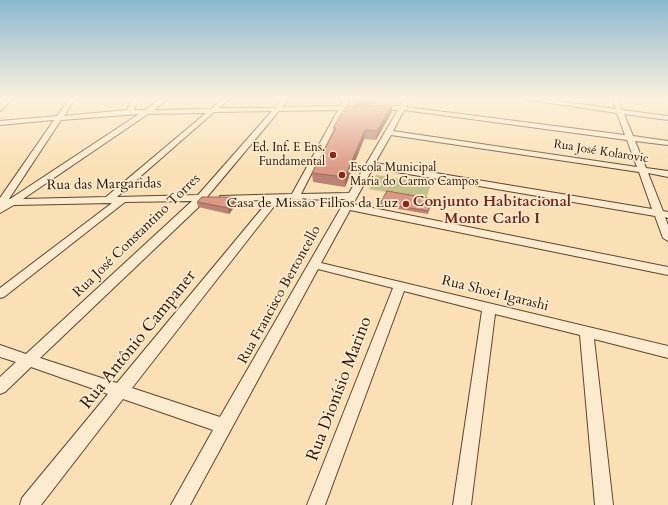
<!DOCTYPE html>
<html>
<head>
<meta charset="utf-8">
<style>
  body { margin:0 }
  canvas { display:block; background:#fae0b4 }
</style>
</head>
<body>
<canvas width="668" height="505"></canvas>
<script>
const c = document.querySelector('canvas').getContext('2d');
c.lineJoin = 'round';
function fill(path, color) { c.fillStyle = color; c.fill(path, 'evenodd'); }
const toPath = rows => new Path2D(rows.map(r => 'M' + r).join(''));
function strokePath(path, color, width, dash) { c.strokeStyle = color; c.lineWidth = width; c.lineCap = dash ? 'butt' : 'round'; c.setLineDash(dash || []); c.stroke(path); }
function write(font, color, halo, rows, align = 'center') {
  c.font = font + ' Cardo,serif'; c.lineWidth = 3.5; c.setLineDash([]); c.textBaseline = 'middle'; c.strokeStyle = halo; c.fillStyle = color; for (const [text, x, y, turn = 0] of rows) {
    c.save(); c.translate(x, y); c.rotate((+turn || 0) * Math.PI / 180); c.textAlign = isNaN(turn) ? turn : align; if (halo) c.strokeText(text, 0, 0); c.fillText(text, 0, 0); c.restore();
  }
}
fill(toPath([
  [376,175,431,184,426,199,369,189]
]), '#c1c18a');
const minor = toPath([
  [5,99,12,99,0,111,0,105,5,99],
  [69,99,75,99,64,116,127,110,132,99,138,99,134,110,145,110,160,99,168,99,154,110,211,109,222,99,229,99,219,108,275,108,282,99,289,99,282,107,340,106,344,99,350,99,346,106,359,106,362,108,359,110,344,110,301,194,349,193,398,110,378,110,375,108,378,106,400,106,404,99,410,99,406,107,625,135,617,113,523,99,544,99,616,109,612,99,618,99,622,110,668,116,668,120,624,114,633,136,668,141,668,145,635,141,646,168,668,171,668,177,648,173,663,211,668,212,668,218,665,217,668,225,668,241,663,238,655,216,373,168,353,204,668,267,668,275,350,210,321,263,668,346,668,358,594,339,613,505,595,505,580,335,495,314,471,505,453,505,482,311,404,291,325,505,307,505,393,288,318,269,190,505,171,505,213,430,123,399,41,505,20,505,22,498,108,394,31,367,5,392,0,394,0,377,16,362,0,357,0,345,26,354,192,201,125,202,4,297,0,298,0,288,112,203,14,205,0,213,0,198,54,120,0,125,0,121,57,116,69,99],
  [338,110,292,194,220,196,220,200,223,201,269,200,117,383,40,358,206,200,207,197,279,111,338,110],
  [404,110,627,140,637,167,393,131,404,110],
  [272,111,198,195,117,197,214,112,272,111],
  [206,113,106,197,23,199,148,114,206,113],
  [139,114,10,199,9,199,61,120,139,114],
  [391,135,639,172,652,209,375,163,391,135],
  [346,199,220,417,132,388,279,200,346,199]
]);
strokePath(minor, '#5d462f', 2);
fill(minor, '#fcebce');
fill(toPath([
  [354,99,378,99,374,105,354,105],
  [392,112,376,140,364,139,345,187,313,182,312,173,333,134,333,128],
  [433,199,428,214,380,206,380,203],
  [197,202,238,202,229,214,198,207]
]), '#bd8372');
fill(toPath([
  [375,99,378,99,374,105,374,101],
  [392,105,392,112,376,140,377,131],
  [365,130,364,139,345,187,345,177],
  [237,197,238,202,229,214,228,208]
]), '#9a6a5c');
const building = toPath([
  [354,99,375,99,374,101,354,101,354,99],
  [392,105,377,131,365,130,345,177,312,173,336,128,333,128,346,106,392,105],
  [387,191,433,199,428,211,380,203,387,191],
  [202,197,237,197,228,208,197,202,202,197]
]);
fill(building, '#dc9884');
strokePath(building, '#9a6a5c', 1);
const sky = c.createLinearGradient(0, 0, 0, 170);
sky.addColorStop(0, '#8ab8d1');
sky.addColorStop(0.58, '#fdf1dd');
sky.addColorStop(1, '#fdf1dd00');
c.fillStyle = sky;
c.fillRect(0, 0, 668, 170);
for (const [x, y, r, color] of [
  [333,155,4,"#8f2418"],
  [342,175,4,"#8f2418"],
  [406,204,4,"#8f2418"]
]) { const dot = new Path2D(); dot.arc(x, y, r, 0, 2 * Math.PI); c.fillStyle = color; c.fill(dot); strokePath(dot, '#fcebce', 1.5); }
write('12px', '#291203', '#fcebce', [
  ["Ed. Inf. E Ens.",325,148],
  ["Fundamental",325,162],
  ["Escola Municipal",350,168,"left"],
  ["Maria do Carmo Campos",350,182,"left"]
], 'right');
write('12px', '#291203', '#fcebce', [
  ["Rua José Kolarovic",601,152,9]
]);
write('14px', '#291203', '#fcebce', [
  ["Rua das Margaridas",104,185,-1],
  ["Rua José Constantino Torres",137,236,-44],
  ["Rua Shoei Igarashi",495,294,14],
  ["Rua Francisco Bertoncello",280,295,-61]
]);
write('14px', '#291203', '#fcebce', [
  ["Casa de Missão Filhos da Luz",398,204]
], 'right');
write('bold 15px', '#7a1f14', '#fcebce', [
  ["Conjunto Habitacional",492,203],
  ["Monte Carlo I",492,220]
]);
write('17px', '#291203', '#fcebce', [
  ["Rua Antônio Campaner",139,340,-51],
  ["Rua Dionísio Marino",340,389,-69]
]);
</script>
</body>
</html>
